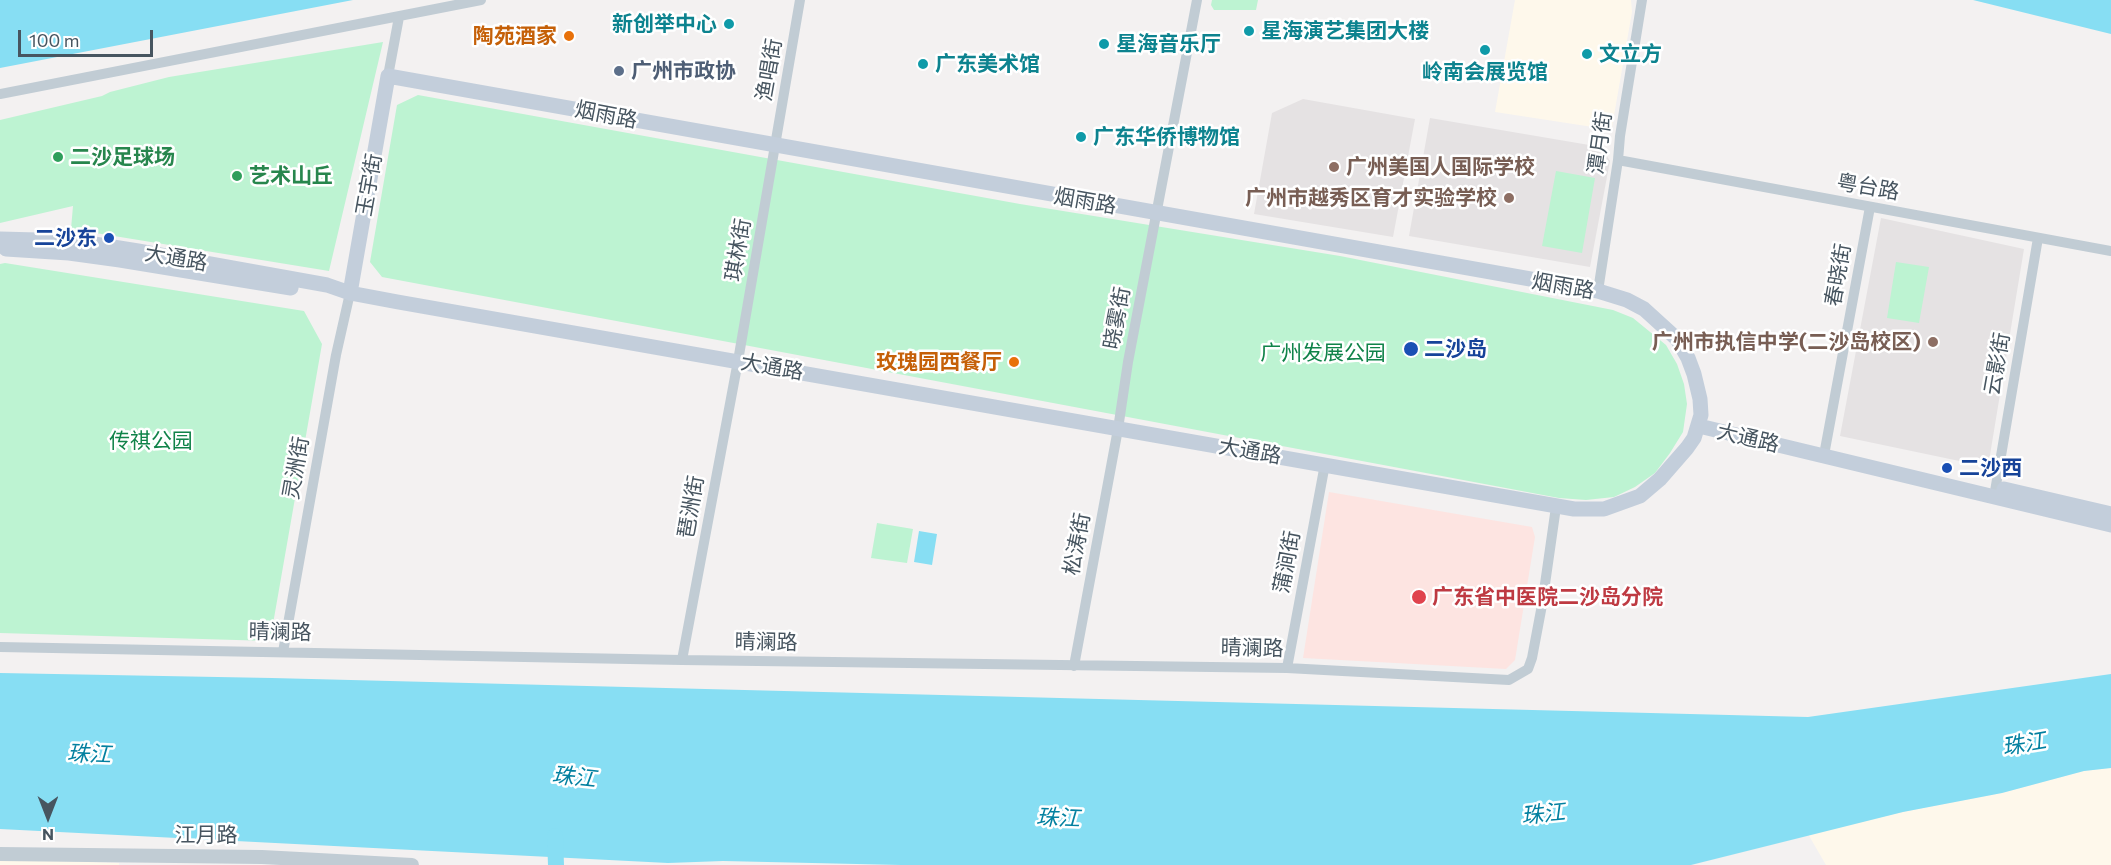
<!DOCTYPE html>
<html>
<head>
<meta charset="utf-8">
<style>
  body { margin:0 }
  #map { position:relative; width:2111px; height:865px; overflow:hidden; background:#f3f1f1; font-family:Commissioner,sans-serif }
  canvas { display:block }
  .north { position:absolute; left:18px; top:787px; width:60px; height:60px; -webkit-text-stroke:4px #fff; paint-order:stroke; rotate:180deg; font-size:16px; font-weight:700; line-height:24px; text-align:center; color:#475560 }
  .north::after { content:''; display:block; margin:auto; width:21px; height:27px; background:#475560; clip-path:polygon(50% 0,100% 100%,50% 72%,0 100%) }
  .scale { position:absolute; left:18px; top:30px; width:135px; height:27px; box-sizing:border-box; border:3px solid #475560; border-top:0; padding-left:8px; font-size:18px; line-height:21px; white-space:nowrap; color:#475560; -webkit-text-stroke:4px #fff; paint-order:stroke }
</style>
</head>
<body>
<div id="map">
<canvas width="2111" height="865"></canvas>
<div class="north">N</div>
<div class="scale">100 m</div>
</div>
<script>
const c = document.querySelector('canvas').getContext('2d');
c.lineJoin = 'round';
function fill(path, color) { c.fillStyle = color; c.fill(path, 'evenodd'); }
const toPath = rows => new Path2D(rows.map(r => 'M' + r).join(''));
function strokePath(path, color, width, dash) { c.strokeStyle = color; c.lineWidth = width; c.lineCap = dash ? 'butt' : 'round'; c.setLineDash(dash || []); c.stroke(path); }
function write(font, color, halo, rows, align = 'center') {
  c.font = font + ' Commissioner,"Noto Sans SC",sans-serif'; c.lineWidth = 5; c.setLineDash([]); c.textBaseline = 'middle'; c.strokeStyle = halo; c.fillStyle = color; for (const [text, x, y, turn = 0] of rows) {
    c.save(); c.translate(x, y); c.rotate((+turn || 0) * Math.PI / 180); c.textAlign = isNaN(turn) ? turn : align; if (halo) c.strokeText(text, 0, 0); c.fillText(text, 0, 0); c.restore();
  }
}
fill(toPath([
  [1515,0,1631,0,1632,12,1612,127,1606,129,1495,112],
  [2111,768,2111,865,1826,865,1808,834,1903,812,2002,793,2084,771],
  [0,859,119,863,119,865,0,865]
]), '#fef8eb');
fill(toPath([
  [1303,99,1415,119,1393,237,1254,214,1272,113],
  [1430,118,1601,147,1610,161,1590,267,1409,236],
  [1881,218,2024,249,1988,467,1840,436]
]), '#e5e2e3');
fill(toPath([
  [1329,492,1532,527,1535,537,1515,660,1506,669,1303,658]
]), '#fde4e1');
fill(toPath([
  [1212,0,1258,0,1256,10,1214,10,1211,5],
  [383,42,329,271,71,229,73,206,0,223,0,120,102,96,110,92,169,77],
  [418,95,1020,204,1340,256,1613,310,1633,318,1666,345,1677,364,1684,384,1687,404,1683,432,1670,453,1655,473,1635,487,1614,497,1586,500,1559,498,382,277,370,262,397,105],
  [1556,171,1595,178,1582,253,1542,246],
  [1896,262,1929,267,1919,323,1887,318],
  [5,263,304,311,322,344,270,641,0,633,0,264],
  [877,523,913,529,907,563,871,558]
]), '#bdf3d2');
fill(toPath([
  [0,0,353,0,0,68],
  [1973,0,2111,0,2111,34],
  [919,531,937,534,932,565,914,562],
  [0,673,272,678,1808,717,2111,674,2111,768,2084,771,2002,793,1903,812,1691,865,901,865,723,861,668,863,0,829]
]), '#87def3');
strokePath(toPath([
  [555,836,556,865]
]), '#87def3', 16);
strokePath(toPath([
  [388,76,399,17],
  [0,94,481,0],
  [1618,160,2111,251],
  [1598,291,1618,160,1620,136,1642,0],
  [1824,455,1870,207],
  [1994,497,2038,238],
  [0,647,682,660,1287,668,1509,680,1528,669,1532,658,1542,605,1556,507],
  [283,652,336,355,350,293],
  [682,660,738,361,800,0],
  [1074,666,1118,429,1128,362,1197,0],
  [1287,668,1325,464]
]), '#c1ccd4', 10);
strokePath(toPath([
  [0,854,262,857,412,865]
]), '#c1ccd4', 14);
strokePath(toPath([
  [0,239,75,241,138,251,327,285,350,293,398,302,1574,509,1604,509,1640,496,1660,479,1687,448,1694,438,1701,415,1700,399,1694,374,1688,358,1677,339,1644,309,1627,300,1598,291,388,76,350,293],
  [6,249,69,253,120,260,291,288],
  [1699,426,2111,525],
  [2004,489,2111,514]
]), '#c3cedb', 15);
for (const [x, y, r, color] of [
  [729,24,6,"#0f9aa8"],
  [1249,31,6,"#0f9aa8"],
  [569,36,6,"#e8710a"],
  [1104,44,6,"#0f9aa8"],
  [1485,50,6,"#0f9aa8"],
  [1587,54,6,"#0f9aa8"],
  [923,64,6,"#0f9aa8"],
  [619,71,6,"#5c6f8a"],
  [1081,137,6,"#0f9aa8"],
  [58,157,6,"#2e9e5b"],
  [1334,167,6,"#8d6e63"],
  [237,176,6,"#2e9e5b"],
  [1509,198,6,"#8d6e63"],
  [109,238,6,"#1a4fb4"],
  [1933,342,6,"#8d6e63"],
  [1411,349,8,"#1a4fb4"],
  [1014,362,6,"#e8710a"],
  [1947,468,6,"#1a4fb4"],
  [1419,597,8,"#e0444e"]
]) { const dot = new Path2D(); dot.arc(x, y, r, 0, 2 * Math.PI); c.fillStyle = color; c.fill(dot); strokePath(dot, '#fff', 2); }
write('bold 21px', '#0d838f', '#fff', [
  ["新创举中心",717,24,"right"],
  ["星海演艺集团大楼",1261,31],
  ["星海音乐厅",1116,44],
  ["文立方",1599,54],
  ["广东美术馆",935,64],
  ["岭南会展览馆",1485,72,"center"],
  ["广东华侨博物馆",1093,137]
], 'left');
write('bold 21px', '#c56008', '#fff', [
  ["陶苑酒家",557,36],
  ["玫瑰园西餐厅",1002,362]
], 'right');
write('21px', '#475560', '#fff', [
  ["渔唱街",769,70,-80],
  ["烟雨路",606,115,11],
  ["潭月街",1600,143,-82],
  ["玉宇街",369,185,-80],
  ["粤台路",1868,187,10],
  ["烟雨路",1085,201,10],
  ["琪林街",738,250,-80],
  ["大通路",176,258,10],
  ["春晓街",1838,275,-80],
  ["烟雨路",1563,286,10],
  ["晓雾街",1117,318,-79],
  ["云影街",1997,364,-80],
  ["大通路",772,367,10],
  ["大通路",1748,438,13],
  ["大通路",1250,451,10],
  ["灵洲街",296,468,-80],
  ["琶洲街",691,507,-80],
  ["松涛街",1077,544,-79],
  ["蒲涧街",1287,562,-79],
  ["晴澜路",280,632,1],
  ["晴澜路",766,642,1],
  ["晴澜路",1252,648,1],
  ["江月路",206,835]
]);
write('bold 21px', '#4e5e75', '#fff', [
  ["广州市政协",631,71]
], 'left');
write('bold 21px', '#27864d', '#fff', [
  ["二沙足球场",70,157],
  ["艺术山丘",249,176]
], 'left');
write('bold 21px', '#785e54', '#fff', [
  ["广州美国人国际学校",1346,167,"left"],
  ["广州市越秀区育才实验学校",1497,198],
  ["广州市执信中学(二沙岛校区)",1921,342]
], 'right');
write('bold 21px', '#164399', '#fff', [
  ["二沙东",97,238,"right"],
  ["二沙岛",1424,349],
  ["二沙西",1959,468]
], 'left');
write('21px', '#108349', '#fff', [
  ["广州发展公园",1323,353],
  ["传祺公园",151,441]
]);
write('bold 21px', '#be3a42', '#fff', [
  ["广东省中医院二沙岛分院",1432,597]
], 'left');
write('italic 22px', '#0380a0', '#fff', [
  ["珠江",2024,744,-10],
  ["珠江",89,754,2],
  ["珠江",574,777,6],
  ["珠江",1543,814,-6],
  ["珠江",1058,818,2]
]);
</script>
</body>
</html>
